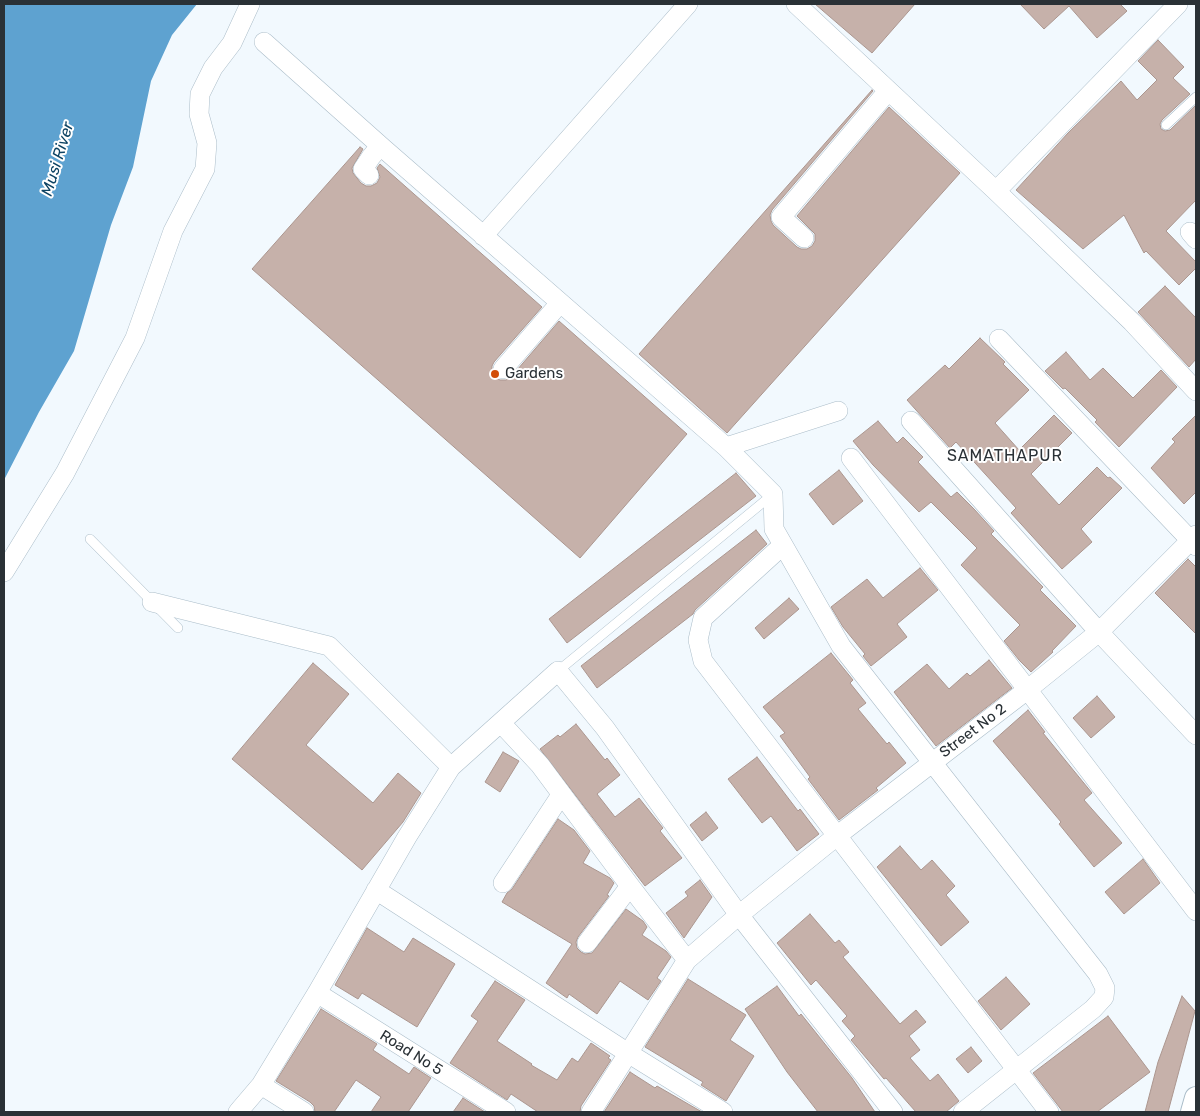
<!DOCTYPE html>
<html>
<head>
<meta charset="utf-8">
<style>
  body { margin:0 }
  #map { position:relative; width:1200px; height:1116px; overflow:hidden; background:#f2f9fe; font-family:Rubik,sans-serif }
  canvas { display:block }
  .frame { position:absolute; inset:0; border:5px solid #2a3136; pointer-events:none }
</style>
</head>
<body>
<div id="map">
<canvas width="1200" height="1116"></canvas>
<div class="frame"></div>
</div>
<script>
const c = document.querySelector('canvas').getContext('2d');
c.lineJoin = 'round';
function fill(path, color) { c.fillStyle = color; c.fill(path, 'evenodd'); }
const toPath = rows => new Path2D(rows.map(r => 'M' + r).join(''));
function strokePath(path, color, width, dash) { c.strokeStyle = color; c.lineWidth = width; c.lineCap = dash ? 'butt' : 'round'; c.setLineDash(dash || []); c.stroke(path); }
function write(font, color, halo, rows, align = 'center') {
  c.font = font + ' Rubik,sans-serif'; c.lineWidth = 4; c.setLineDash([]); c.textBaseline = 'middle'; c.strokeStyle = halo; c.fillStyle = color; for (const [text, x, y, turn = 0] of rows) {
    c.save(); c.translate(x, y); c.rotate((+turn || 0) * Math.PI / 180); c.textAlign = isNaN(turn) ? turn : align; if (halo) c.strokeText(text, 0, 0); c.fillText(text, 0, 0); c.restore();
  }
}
fill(toPath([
  [4,4,197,4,172,35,151,81,133,167,111,225,74,351,39,412,4,480]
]), '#5ea2d0');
const building = toPath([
  [815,4,915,4,872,53,815,4],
  [1020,4,1120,4,1127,11,1097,38,1069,6,1044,29,1020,4],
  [1158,40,1184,67,1173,78,1190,94,1162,120,1160,124,1161,129,1165,131,1170,130,1196,105,1196,200,1166,231,1196,262,1196,268,1179,285,1146,251,1144,253,1124,215,1083,249,1016,190,1068,133,1121,81,1137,100,1157,80,1138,61,1158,40],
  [872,90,873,91,772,210,770,215,771,221,773,225,797,247,801,249,807,249,812,246,815,241,815,234,797,216,889,107,960,173,727,433,639,354,872,90],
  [360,147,363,149,352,168,353,173,361,183,366,186,371,186,377,183,380,177,377,168,380,164,542,307,494,362,492,366,492,372,496,378,500,380,506,380,511,377,559,321,687,434,580,558,252,269,360,147],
  [1165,286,1196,318,1196,359,1189,367,1138,312,1165,286],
  [980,338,1005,362,1003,364,1029,390,995,423,1019,450,1054,415,1072,433,1031,474,1059,505,1097,467,1108,478,1110,477,1122,488,1081,529,1092,542,1062,569,1011,513,1016,508,956,442,950,448,907,400,945,365,949,369,980,338],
  [1066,352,1090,380,1103,368,1133,398,1161,370,1177,387,1119,447,1095,422,1097,420,1065,388,1063,389,1045,371,1066,352],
  [1196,415,1196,492,1184,504,1151,468,1175,442,1172,439,1196,415],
  [878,421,897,443,903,437,923,457,918,462,951,497,957,492,974,509,994,531,991,534,1043,587,1040,590,1076,626,1052,651,1053,652,1031,672,1019,660,1004,641,1020,625,961,565,977,548,931,502,919,512,873,465,853,441,878,421],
  [839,470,863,501,833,525,809,494,839,470],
  [736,473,756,496,567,643,549,619,736,473],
  [756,530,767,544,695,610,693,614,597,688,581,666,756,530],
  [1188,559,1196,567,1196,634,1155,593,1188,559],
  [920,568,938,590,897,624,907,637,871,666,863,656,865,654,843,627,831,607,867,579,883,598,920,568],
  [789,598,799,609,764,639,755,628,789,598],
  [831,653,853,680,850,683,866,703,858,709,887,744,889,742,906,763,876,788,878,790,839,820,808,779,810,777,780,736,785,733,763,707,831,653],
  [989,660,1012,688,936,746,894,692,927,664,949,689,967,673,970,676,989,660],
  [313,663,349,694,306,745,373,803,398,773,421,793,403,822,362,870,232,759,313,663],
  [1097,696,1115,717,1091,738,1073,718,1097,696],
  [1028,710,1045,732,1043,733,1092,793,1084,800,1122,843,1094,867,1059,824,1061,822,993,741,1028,710],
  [576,724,605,760,607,758,620,775,597,794,615,817,639,798,663,828,660,831,682,858,645,886,540,749,558,735,560,737,576,724],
  [503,752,519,761,500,792,485,782,503,752],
  [757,757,798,811,800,809,819,834,797,851,771,816,762,823,728,779,757,757],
  [706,812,718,828,702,841,690,825,706,812],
  [558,819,574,830,590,851,583,863,610,878,614,883,607,895,609,896,578,937,576,942,577,948,581,952,585,954,592,953,626,909,643,921,647,927,642,935,666,951,671,957,657,978,661,981,648,1000,620,981,597,1014,569,994,567,998,546,983,572,944,502,902,507,893,512,889,558,819],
  [900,846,921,870,932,860,955,886,946,895,969,922,941,946,877,867,900,846],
  [1143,859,1160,883,1124,914,1105,892,1143,859],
  [700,880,712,897,684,938,666,913,688,896,685,892,700,880],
  [810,914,835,943,839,940,849,952,843,957,900,1024,916,1010,926,1022,909,1036,920,1050,910,1058,930,1081,938,1074,959,1101,946,1112,916,1112,886,1078,884,1079,851,1040,855,1036,842,1021,847,1016,816,980,811,985,777,943,810,914],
  [367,928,404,952,413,938,455,964,417,1027,362,993,358,999,335,985,367,928],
  [1006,977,1030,1004,1001,1030,978,1001,1006,977],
  [688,979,746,1015,730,1040,754,1056,726,1101,701,1085,703,1082,645,1047,688,979],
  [495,981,525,1000,497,1041,532,1064,531,1065,557,1080,572,1058,578,1062,591,1043,610,1056,608,1058,611,1060,581,1106,580,1112,538,1112,511,1094,507,1100,450,1063,478,1021,471,1016,495,981],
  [777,986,799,1016,801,1014,852,1078,875,1112,818,1112,787,1072,745,1009,777,986],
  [1182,996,1195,1011,1168,1112,1145,1112,1158,1062,1182,996],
  [321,1009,377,1044,373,1050,409,1074,414,1067,431,1078,408,1112,371,1112,381,1097,356,1080,334,1112,315,1112,314,1106,310,1102,276,1081,321,1009],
  [1108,1016,1150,1072,1097,1112,1063,1112,1033,1073,1108,1016],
  [971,1047,982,1061,968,1073,956,1059,971,1047],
  [630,1072,655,1088,657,1086,702,1112,604,1112,630,1072],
  [463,1098,485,1112,453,1112,463,1098]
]);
fill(building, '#c6b1aa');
strokePath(building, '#ab968f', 1);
const service = toPath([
  [1166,125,1196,97],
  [90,539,178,628],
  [558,671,772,495]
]);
const minor = toPath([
  [796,4,996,191,1132,322,1196,391],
  [264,42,383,148,726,447,773,494,774,529,841,646,1098,974,1105,988,1104,997,1093,1009,963,1112],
  [369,175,363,169,371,157,380,146],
  [996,191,1178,4],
  [1190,232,1196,239],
  [483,236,688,4],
  [804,238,781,217,888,91],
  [999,339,1196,546],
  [503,369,560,303],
  [911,421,1099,632,1196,735],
  [726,447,838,411],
  [851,458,1196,911],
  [783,545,703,618,698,640,703,661,1049,1112],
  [4,572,65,473,135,338,173,231,205,169,207,143,199,114,200,94,213,68,232,43,250,4],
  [152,602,329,646,451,767],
  [501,723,540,765,630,886,687,960],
  [503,883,561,795],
  [376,890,628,1053,723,1112],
  [587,943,630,886],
  [317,993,506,1112],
  [261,1085,304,1112],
  [238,1112,261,1085,317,993,407,837,451,767,558,671,605,728,739,915,893,1112],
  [591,1112,687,960,739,915,838,835,1027,690,1099,632,1196,535]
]);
const tertiary = toPath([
  [1192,1112,1196,1098]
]);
strokePath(service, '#abbdc9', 10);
strokePath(minor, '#abbdc9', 20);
strokePath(tertiary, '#abbdc9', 24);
strokePath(service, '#fff', 9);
strokePath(minor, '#fff', 19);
strokePath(tertiary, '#fff', 22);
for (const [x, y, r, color] of [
  [495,374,5,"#d24d08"]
]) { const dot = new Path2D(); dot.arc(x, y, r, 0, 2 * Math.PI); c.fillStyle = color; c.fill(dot); strokePath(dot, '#fff', 2); }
write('15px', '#2a3136', '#fff', [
  ["Gardens",505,374]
], 'left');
write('15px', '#2a3136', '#fff', [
  ["Street No 2",973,731,-37],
  ["Road No 5",411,1053,32]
]);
write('italic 16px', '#0d4363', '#fff', [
  ["Musi River",58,159,-73]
]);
c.letterSpacing = '1px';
write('16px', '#2a3136', '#fff', [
  ["SAMATHAPUR",1005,456]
]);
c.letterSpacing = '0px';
</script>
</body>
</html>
